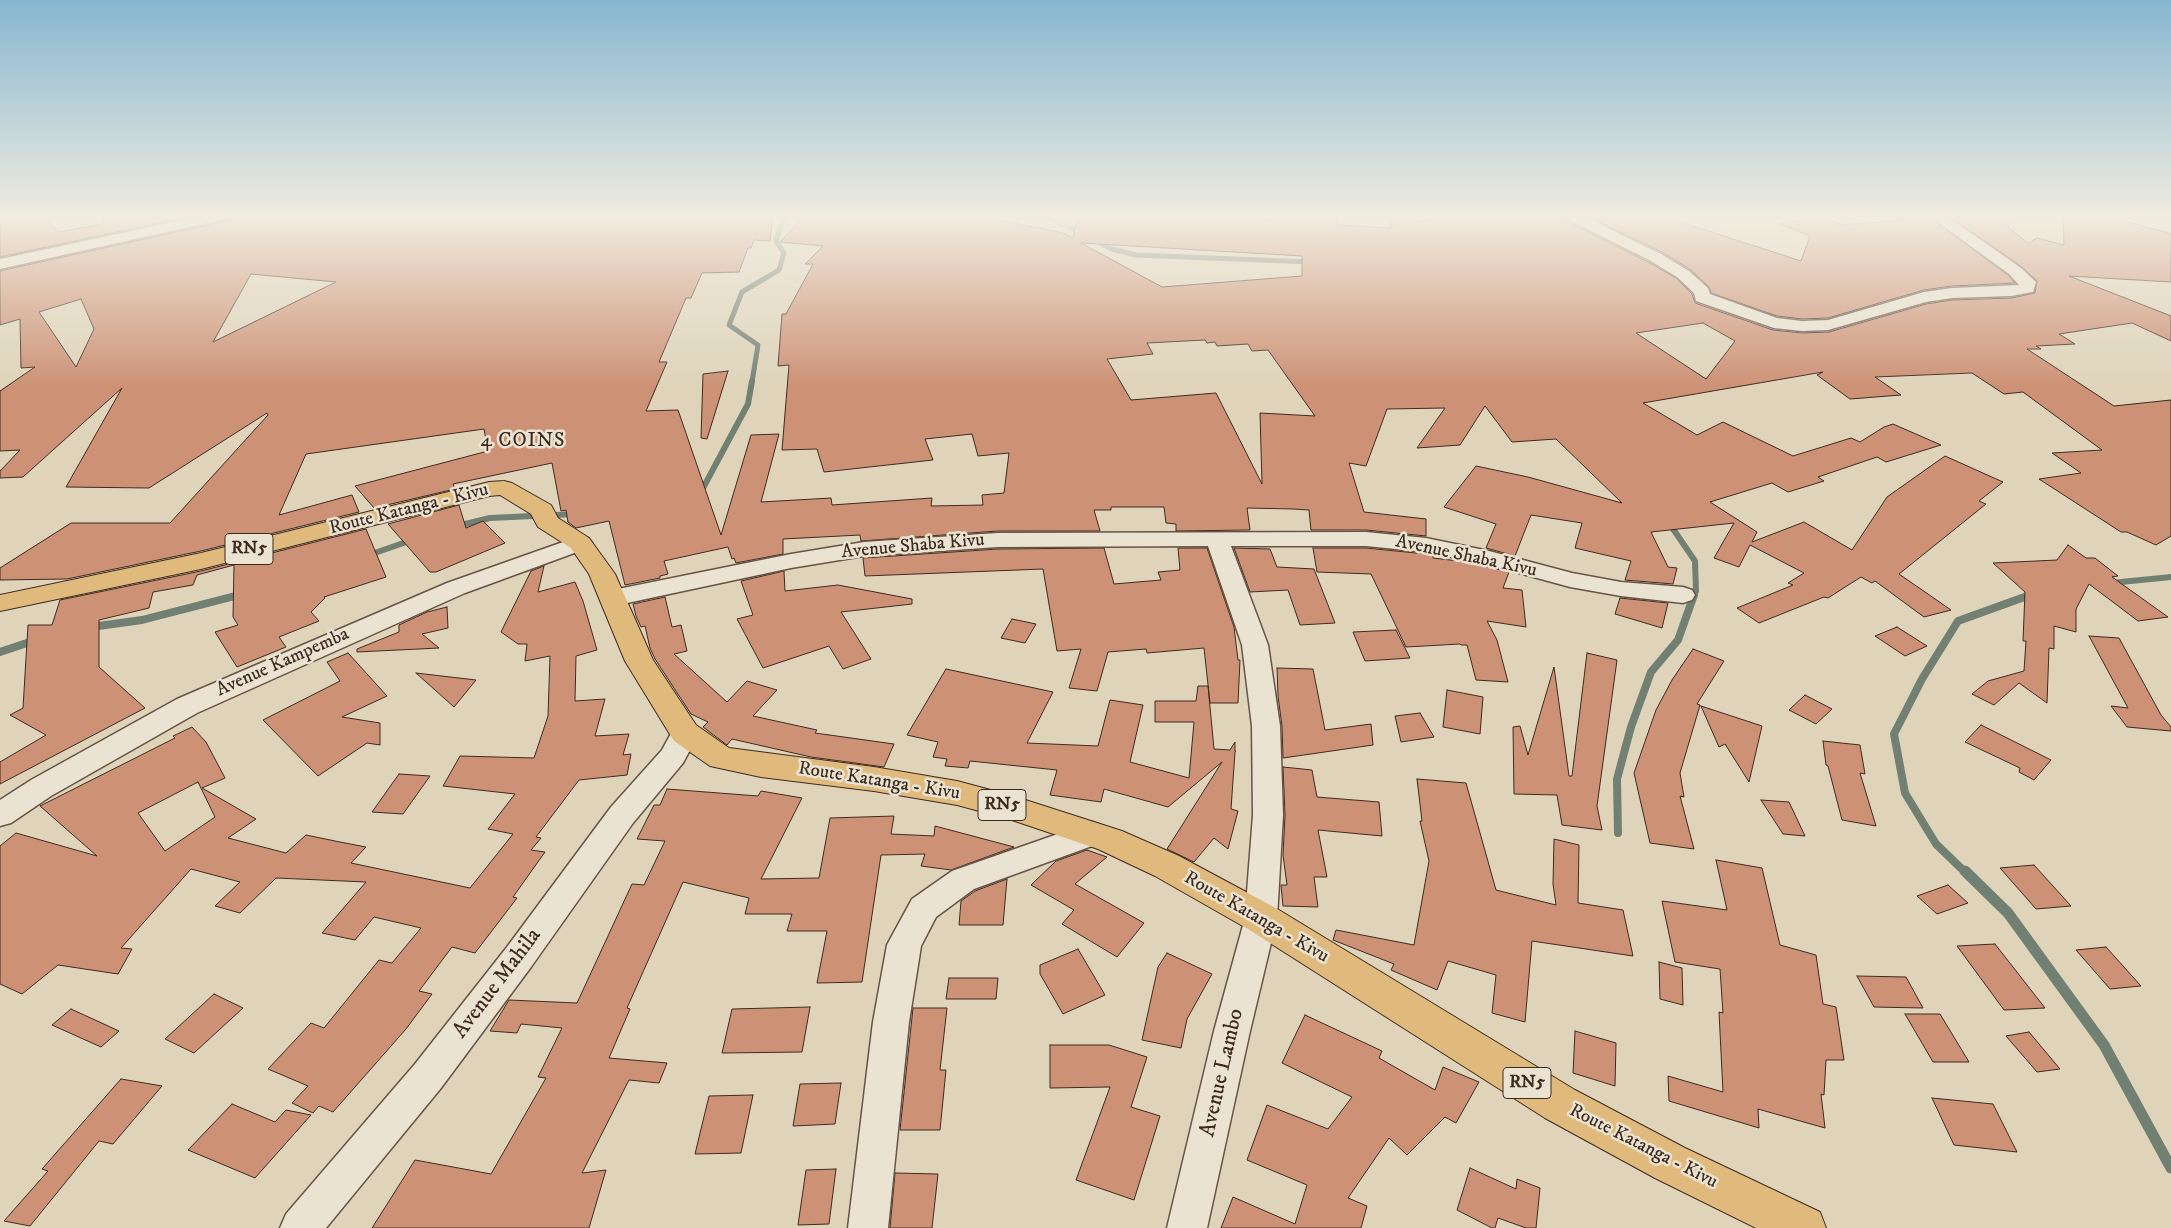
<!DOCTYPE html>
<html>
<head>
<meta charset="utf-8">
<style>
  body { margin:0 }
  canvas { display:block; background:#dfd4ba }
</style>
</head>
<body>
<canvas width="2171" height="1228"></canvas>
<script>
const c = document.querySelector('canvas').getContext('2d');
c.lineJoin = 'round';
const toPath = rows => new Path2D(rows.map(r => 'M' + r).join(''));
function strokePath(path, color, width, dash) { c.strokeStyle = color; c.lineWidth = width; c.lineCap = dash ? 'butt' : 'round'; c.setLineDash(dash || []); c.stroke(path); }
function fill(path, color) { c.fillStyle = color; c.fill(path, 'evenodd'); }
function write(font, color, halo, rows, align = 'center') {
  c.font = font + ' "IM FELL DW Pica",serif'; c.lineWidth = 5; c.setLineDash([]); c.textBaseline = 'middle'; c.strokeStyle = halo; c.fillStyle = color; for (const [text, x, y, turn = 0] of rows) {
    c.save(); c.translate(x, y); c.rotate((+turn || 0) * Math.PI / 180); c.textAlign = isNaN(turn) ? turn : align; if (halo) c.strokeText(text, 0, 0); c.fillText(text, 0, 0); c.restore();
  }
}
strokePath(toPath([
  [1042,215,1083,234],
  [1096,241,1112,249,1136,255,1311,262],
  [752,382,758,345,729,325,742,292,779,270,784,253,776,241,782,222,789,215]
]), '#728073', 5);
strokePath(toPath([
  [698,491,702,490,748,404,752,381],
  [1669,523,1695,561,1696,591,1694,596],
  [457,526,490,518,576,514],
  [366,556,412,540],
  [2111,583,2171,577],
  [234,596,243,594],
  [2026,596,2033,594]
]), '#728073', 6);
strokePath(toPath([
  [91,627,142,620,239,595],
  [0,652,36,640],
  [1618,833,1617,779,1631,727,1651,672,1678,640,1694,595],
  [1966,873,1936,844,1905,793,1894,734,1922,679,1958,621,2030,595]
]), '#728073', 8);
strokePath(toPath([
  [1965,871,2008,913,2104,1045,2171,1168]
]), '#728073', 11);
const building = toPath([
  [0,215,42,215,59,232,102,224,106,215,197,215,0,257,0,215],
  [235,215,773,215,770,241,754,240,751,248,748,248,739,272,702,273,691,298,686,298,659,362,667,362,646,411,678,410,721,535,751,435,779,434,761,502,831,498,832,505,932,498,931,506,983,505,982,495,1004,493,1009,453,978,456,972,434,925,439,933,460,824,472,817,449,782,450,789,365,778,366,782,314,786,314,813,264,805,264,823,246,780,242,803,218,816,219,820,215,869,218,870,215,975,215,1063,233,1073,238,1078,215,1217,215,1274,221,1274,215,1336,217,1337,225,1392,228,1387,215,1413,216,1416,221,1472,217,1561,215,1564,220,1648,262,1676,278,1692,294,1695,303,1773,330,1802,333,1829,332,1926,304,1952,300,2012,298,2035,293,2037,281,2022,267,1948,215,1996,215,2008,217,2008,227,2028,243,2037,238,2064,245,2063,215,2120,215,2118,219,2171,234,2171,282,2069,276,2171,316,2171,341,2132,323,2059,334,2075,344,2036,346,2041,349,2027,349,2114,406,2171,400,2171,536,2156,545,2127,532,2121,532,2039,479,2081,473,2052,453,2102,450,2023,392,2004,394,1972,373,1875,377,1901,395,1850,399,1817,375,1823,372,1643,403,1697,435,1723,422,1793,456,1851,438,1860,442,1884,427,1893,424,1941,445,1886,462,1877,457,1818,477,1824,481,1788,492,1772,483,1710,502,1757,532,1752,542,1804,522,1852,550,1887,497,1945,456,2003,482,1979,501,1986,504,1899,574,1951,610,1924,617,1875,581,1872,583,1861,577,1828,598,1824,597,1759,623,1737,608,1793,585,1788,583,1804,573,1750,545,1739,567,1714,558,1734,523,1651,532,1668,567,1677,568,1673,584,1625,580,1631,561,1575,548,1582,523,1531,515,1515,556,1486,548,1496,524,1444,507,1476,466,1528,477,1622,503,1556,439,1512,442,1485,406,1460,445,1417,448,1445,408,1387,409,1366,466,1349,463,1364,512,1426,519,1426,536,1366,530,1311,530,1309,510,1293,509,1247,508,1250,530,1176,531,1176,524,1166,523,1164,507,1111,507,1111,510,1094,510,1100,531,998,531,861,541,860,535,783,539,783,554,736,563,734,558,732,559,728,547,664,561,668,574,660,576,660,578,625,585,609,521,576,528,568,522,566,510,561,511,552,463,453,484,455,489,374,508,355,486,488,451,484,429,306,454,279,515,352,495,359,512,201,551,67,579,0,580,0,568,71,523,170,523,268,415,267,413,149,488,66,487,122,388,23,477,0,478,0,471,20,450,0,451,0,391,35,367,21,368,20,319,0,325,0,271,231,220,235,215],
  [1081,243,1302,256,1302,276,1162,287,1081,243],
  [251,274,336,282,213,342,251,274],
  [81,299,94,329,76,367,39,312,81,299],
  [1703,323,1735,341,1706,379,1636,333,1703,323],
  [1205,340,1207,343,1215,342,1217,346,1248,344,1252,351,1268,350,1315,416,1260,413,1262,484,1216,393,1131,400,1107,359,1153,354,1147,343,1205,340],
  [1585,215,1659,215,1801,261,1810,236,1780,224,1820,216,1842,225,1903,220,1898,215,1926,215,2008,275,2015,283,1952,286,1924,290,1828,318,1802,319,1777,316,1711,293,1709,287,1690,269,1662,252,1585,215],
  [728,371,707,439,701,438,703,374,728,371],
  [459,505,466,528,483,521,505,543,436,572,430,572,388,524,459,505],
  [366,529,386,577,324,597,325,598,311,612,319,621,279,637,286,647,237,667,215,632,238,625,233,617,234,565,197,575,193,585,153,592,149,608,99,620,99,667,145,708,0,784,0,762,46,735,10,715,23,708,28,625,52,625,60,600,201,571,366,529],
  [2068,545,2086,558,2095,558,2118,576,2112,577,2168,617,2138,621,2089,584,2076,609,2076,632,2054,626,2054,649,2049,648,2047,703,2019,683,1994,705,1972,694,1988,681,2024,671,2026,641,2023,641,2025,592,1993,563,2057,560,2068,545],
  [1104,548,1114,584,1161,580,1158,572,1180,570,1178,548,1207,548,1234,627,1238,660,1240,660,1238,703,1210,703,1204,648,1147,653,1146,649,1108,652,1097,691,1069,688,1081,649,1057,651,1043,569,865,576,863,558,998,549,1104,548],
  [1234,548,1270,549,1277,567,1314,569,1335,623,1300,625,1288,590,1250,592,1234,548],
  [1313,548,1366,548,1426,554,1433,555,1433,558,1467,562,1509,572,1503,588,1522,590,1526,627,1487,621,1497,640,1508,682,1476,680,1467,645,1461,645,1460,644,1406,647,1371,574,1317,572,1313,548],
  [544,566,538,592,575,582,583,601,597,650,576,656,575,701,605,699,595,736,629,734,623,755,631,754,627,775,579,780,536,837,541,838,531,850,545,852,513,897,517,898,475,953,452,947,419,991,432,994,406,1029,333,1112,319,1106,313,1113,292,1103,308,1086,268,1069,311,1023,324,1028,379,960,392,963,421,928,374,917,355,940,322,933,366,882,276,878,240,913,215,906,240,882,191,869,121,948,132,949,118,974,58,965,22,994,0,984,0,846,16,833,97,856,40,806,175,738,173,736,192,727,206,742,225,778,202,788,256,819,228,838,286,853,306,835,340,842,366,847,351,863,470,888,513,834,488,829,515,794,443,786,460,756,534,758,548,716,550,656,525,661,527,644,518,644,501,632,531,571,544,566],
  [198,782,215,817,165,851,138,813,198,782],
  [784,571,785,591,838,585,912,599,912,604,841,612,871,659,843,669,829,646,763,668,737,619,753,615,741,581,784,571],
  [665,597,672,627,681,625,687,651,674,654,727,702,747,681,777,690,753,716,817,730,815,733,894,744,884,767,811,757,732,739,727,745,703,727,708,722,691,714,655,659,650,648,645,626,641,627,636,616,633,604,665,597],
  [1620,598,1668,603,1662,628,1615,614,1620,598],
  [447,607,448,628,422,634,439,648,357,652,357,649,399,632,399,625,427,612,447,607],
  [1012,619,1036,624,1025,643,1001,638,1012,619],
  [1897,627,1927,646,1905,656,1875,636,1897,627],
  [1396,630,1410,658,1365,661,1353,632,1396,630],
  [2089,636,2119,638,2161,715,2171,727,2171,731,2127,727,2111,706,2128,708,2089,636],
  [1693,649,1724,661,1697,704,1700,705,1680,773,1684,797,1680,796,1694,849,1650,843,1634,773,1656,710,1672,680,1693,649],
  [348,653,387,696,342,717,380,723,380,745,367,743,318,776,263,720,340,681,327,662,348,653],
  [1587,653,1617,660,1597,806,1602,830,1562,825,1557,795,1514,794,1513,727,1520,726,1528,755,1554,667,1569,776,1572,776,1587,653],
  [1277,668,1313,669,1325,730,1371,724,1373,745,1283,758,1282,726,1278,696,1277,668],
  [946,669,1053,692,1027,743,1098,746,1110,700,1143,705,1130,762,1189,778,1194,722,1155,722,1155,701,1196,701,1198,686,1208,686,1214,749,1230,750,1235,742,1235,751,1236,751,1235,752,1231,809,1238,811,1228,849,1214,838,1194,862,1167,849,1222,762,1168,807,1104,789,1101,802,1050,795,1057,770,970,761,968,768,945,766,947,759,933,757,938,742,907,735,946,669],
  [416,673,476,680,454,707,416,673],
  [1447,690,1483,697,1480,734,1443,727,1447,690],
  [1805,695,1832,709,1816,724,1789,710,1805,695],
  [1701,706,1762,726,1749,782,1725,744,1719,747,1701,706],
  [1420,713,1434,737,1401,742,1395,716,1420,713],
  [1981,725,2051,760,2034,780,2019,772,2020,768,1965,742,1981,725],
  [1823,741,1860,745,1865,774,1860,773,1876,826,1842,820,1828,766,1826,765,1823,741],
  [1283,767,1312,770,1317,797,1379,802,1382,836,1318,830,1327,877,1314,877,1318,907,1283,906,1281,885,1287,885,1283,855,1285,815,1283,767],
  [399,774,430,776,403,814,372,812,399,774],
  [1417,779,1466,783,1496,890,1556,905,1553,884,1554,839,1579,845,1578,903,1623,910,1633,956,1532,941,1525,1022,1492,1013,1496,975,1448,961,1437,990,1391,970,1394,964,1333,940,1336,930,1414,945,1429,861,1420,821,1422,821,1417,779],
  [667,789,758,796,761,791,802,798,761,879,819,878,830,818,894,816,891,834,934,836,935,826,1014,847,951,870,921,866,925,854,881,855,862,982,817,983,827,931,787,931,792,914,745,914,749,898,683,882,627,1008,630,1009,609,1058,667,1063,659,1083,629,1080,582,1173,606,1170,589,1228,372,1228,415,1160,491,1174,546,1078,538,1077,562,1028,521,1024,517,1033,490,1031,509,1000,577,1003,632,884,644,885,665,841,637,839,654,805,660,805,667,789],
  [1761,800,1789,802,1805,836,1783,834,1761,800],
  [1087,850,1107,857,1075,884,1144,923,1117,957,1062,924,1074,910,1031,885,1056,861,1087,850],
  [1716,860,1762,868,1780,945,1816,955,1823,1004,1836,1007,1844,1060,1826,1060,1824,1095,1821,1094,1825,1128,1758,1109,1759,1128,1669,1101,1668,1076,1723,1092,1719,1012,1723,1013,1720,969,1675,962,1662,901,1727,910,1716,860],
  [2034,865,2071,906,2036,909,2000,868,2034,865],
  [1007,879,1003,925,959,925,961,901,975,891,1007,879],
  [1948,885,1968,903,1937,914,1917,896,1948,885],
  [1995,944,2045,1008,2004,1010,1957,946,1995,944],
  [2106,947,2141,986,2110,989,2076,950,2106,947],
  [1078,949,1105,995,1063,1014,1040,974,1040,965,1078,949],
  [1167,953,1212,974,1187,1019,1181,1048,1142,1040,1158,967,1167,953],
  [1659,962,1682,968,1683,1005,1660,999,1659,962],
  [1857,976,1906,977,1923,1008,1874,1007,1857,976],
  [949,978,998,978,996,999,946,999,949,978],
  [214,994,243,1008,194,1053,165,1039,214,994],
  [810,1007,802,1052,722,1053,732,1009,810,1007],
  [913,1008,947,1008,940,1070,946,1070,940,1130,900,1130,913,1008],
  [71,1009,119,1031,101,1047,52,1025,71,1009],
  [1905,1014,1940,1014,1969,1062,1933,1062,1905,1014],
  [1305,1015,1382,1051,1379,1058,1435,1090,1443,1067,1479,1082,1456,1123,1445,1117,1407,1155,1389,1138,1348,1198,1367,1206,1361,1228,1221,1228,1233,1197,1295,1224,1307,1185,1247,1160,1267,1105,1328,1129,1352,1097,1282,1063,1305,1015],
  [1575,1031,1616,1043,1615,1086,1573,1073,1575,1031],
  [2029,1032,2060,1069,2037,1072,2006,1036,2029,1032],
  [1050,1045,1109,1045,1147,1057,1131,1107,1160,1116,1134,1200,1076,1180,1110,1087,1050,1088,1050,1045],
  [121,1079,162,1086,113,1144,99,1141,30,1226,4,1221,48,1171,42,1169,121,1079],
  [841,1083,835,1124,793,1126,800,1084,841,1083],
  [753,1095,741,1153,695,1154,709,1096,753,1095],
  [1932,1098,1993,1104,2017,1152,1954,1145,1932,1098],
  [232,1104,275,1122,286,1110,311,1115,255,1178,188,1150,232,1104],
  [1470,1168,1516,1189,1517,1179,1540,1188,1536,1228,1526,1228,1498,1218,1495,1228,1492,1228,1457,1210,1470,1168],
  [836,1169,829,1224,798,1225,806,1170,836,1169],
  [895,1173,938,1174,932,1228,890,1228,895,1173]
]);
fill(building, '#cd9276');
strokePath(building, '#3f2a20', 1);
const street = toPath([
  [206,215,233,215,231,218,226,219,0,269,0,259,206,215],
  [1563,215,1581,215,1661,254,1689,271,1708,288,1710,294,1777,318,1802,321,1828,320,1924,292,1952,288,2019,285,2009,274,1928,215,1945,215,2021,268,2036,282,2033,292,2027,293,2012,296,1952,298,1926,302,1828,330,1802,331,1774,328,1696,301,1694,293,1677,277,1649,260,1565,218,1563,215],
  [1366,532,1426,538,1489,551,1572,573,1621,582,1683,587,1692,590,1695,595,1692,600,1683,603,1621,596,1570,587,1486,564,1426,552,1366,546,1231,546,1268,645,1280,726,1283,815,1277,918,1250,1031,1207,1228,1167,1228,1214,1031,1245,918,1253,815,1252,726,1242,645,1208,546,998,547,864,556,791,568,613,606,604,603,601,598,604,593,613,590,791,554,864,542,998,533,1366,532],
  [580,536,588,538,592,543,588,548,465,593,197,713,51,796,11,823,0,826,0,800,31,780,177,699,447,583,580,536],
  [685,723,695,726,699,733,683,763,633,823,531,967,441,1088,326,1228,280,1228,286,1214,415,1064,507,947,611,807,662,750,675,726,685,723],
  [1092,822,1103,826,1107,834,1103,842,974,889,936,917,921,946,909,1022,888,1228,848,1228,873,1022,887,945,912,899,952,871,1092,822]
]);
const highway = toPath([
  [504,481,512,483,551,505,558,518,589,538,615,574,653,660,696,725,729,748,874,767,957,781,1013,796,1122,831,1179,856,1274,907,1575,1090,1685,1148,1820,1212,1826,1228,1756,1228,1655,1178,1545,1118,1248,929,1155,876,1098,849,1009,819,957,805,874,791,761,777,710,766,674,741,625,661,589,574,571,548,538,527,531,514,500,495,489,496,201,569,0,611,0,595,201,553,489,482,504,481]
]);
strokePath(street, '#675446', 3);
strokePath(highway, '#3f2a20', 2);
fill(street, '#eae3d2');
fill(highway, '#e0ba7d');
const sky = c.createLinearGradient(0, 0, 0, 387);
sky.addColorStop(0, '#86b6d0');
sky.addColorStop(0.56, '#f1ece0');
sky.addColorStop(1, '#f1ece000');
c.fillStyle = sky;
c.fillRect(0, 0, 2171, 387);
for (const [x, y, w] of [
  [249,549,48],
  [1002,805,48],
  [1527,1083,48]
]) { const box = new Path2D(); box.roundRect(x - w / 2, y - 15.5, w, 31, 4); c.fillStyle = '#eae3d2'; c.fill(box); strokePath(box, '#3f2a20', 1); }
write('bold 18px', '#3f2a20', null, [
  ["RN5",249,549],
  ["RN5",1002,805],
  ["RN5",1527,1083]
]);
write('19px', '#3f2a20', '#eae3d2', [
  ["Route Katanga - Kivu",409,510,-14],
  ["Avenue Shaba Kivu",913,547,-5],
  ["Avenue Shaba Kivu",1466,557,12],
  ["Avenue Kampemba",283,663,-24],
  ["Route Katanga - Kivu",879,782,9],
  ["Route Katanga - Kivu",1256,918,30],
  ["Route Katanga - Kivu",1643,1147,27]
]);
c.letterSpacing = '1px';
write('20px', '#3f2a20', '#eae3d2', [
  ["4 COINS",523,442]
]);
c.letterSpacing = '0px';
write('22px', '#3f2a20', '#eae3d2', [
  ["Avenue Mahila",498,984,-53],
  ["Avenue Lambo",1223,1073,-77]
]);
</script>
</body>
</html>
